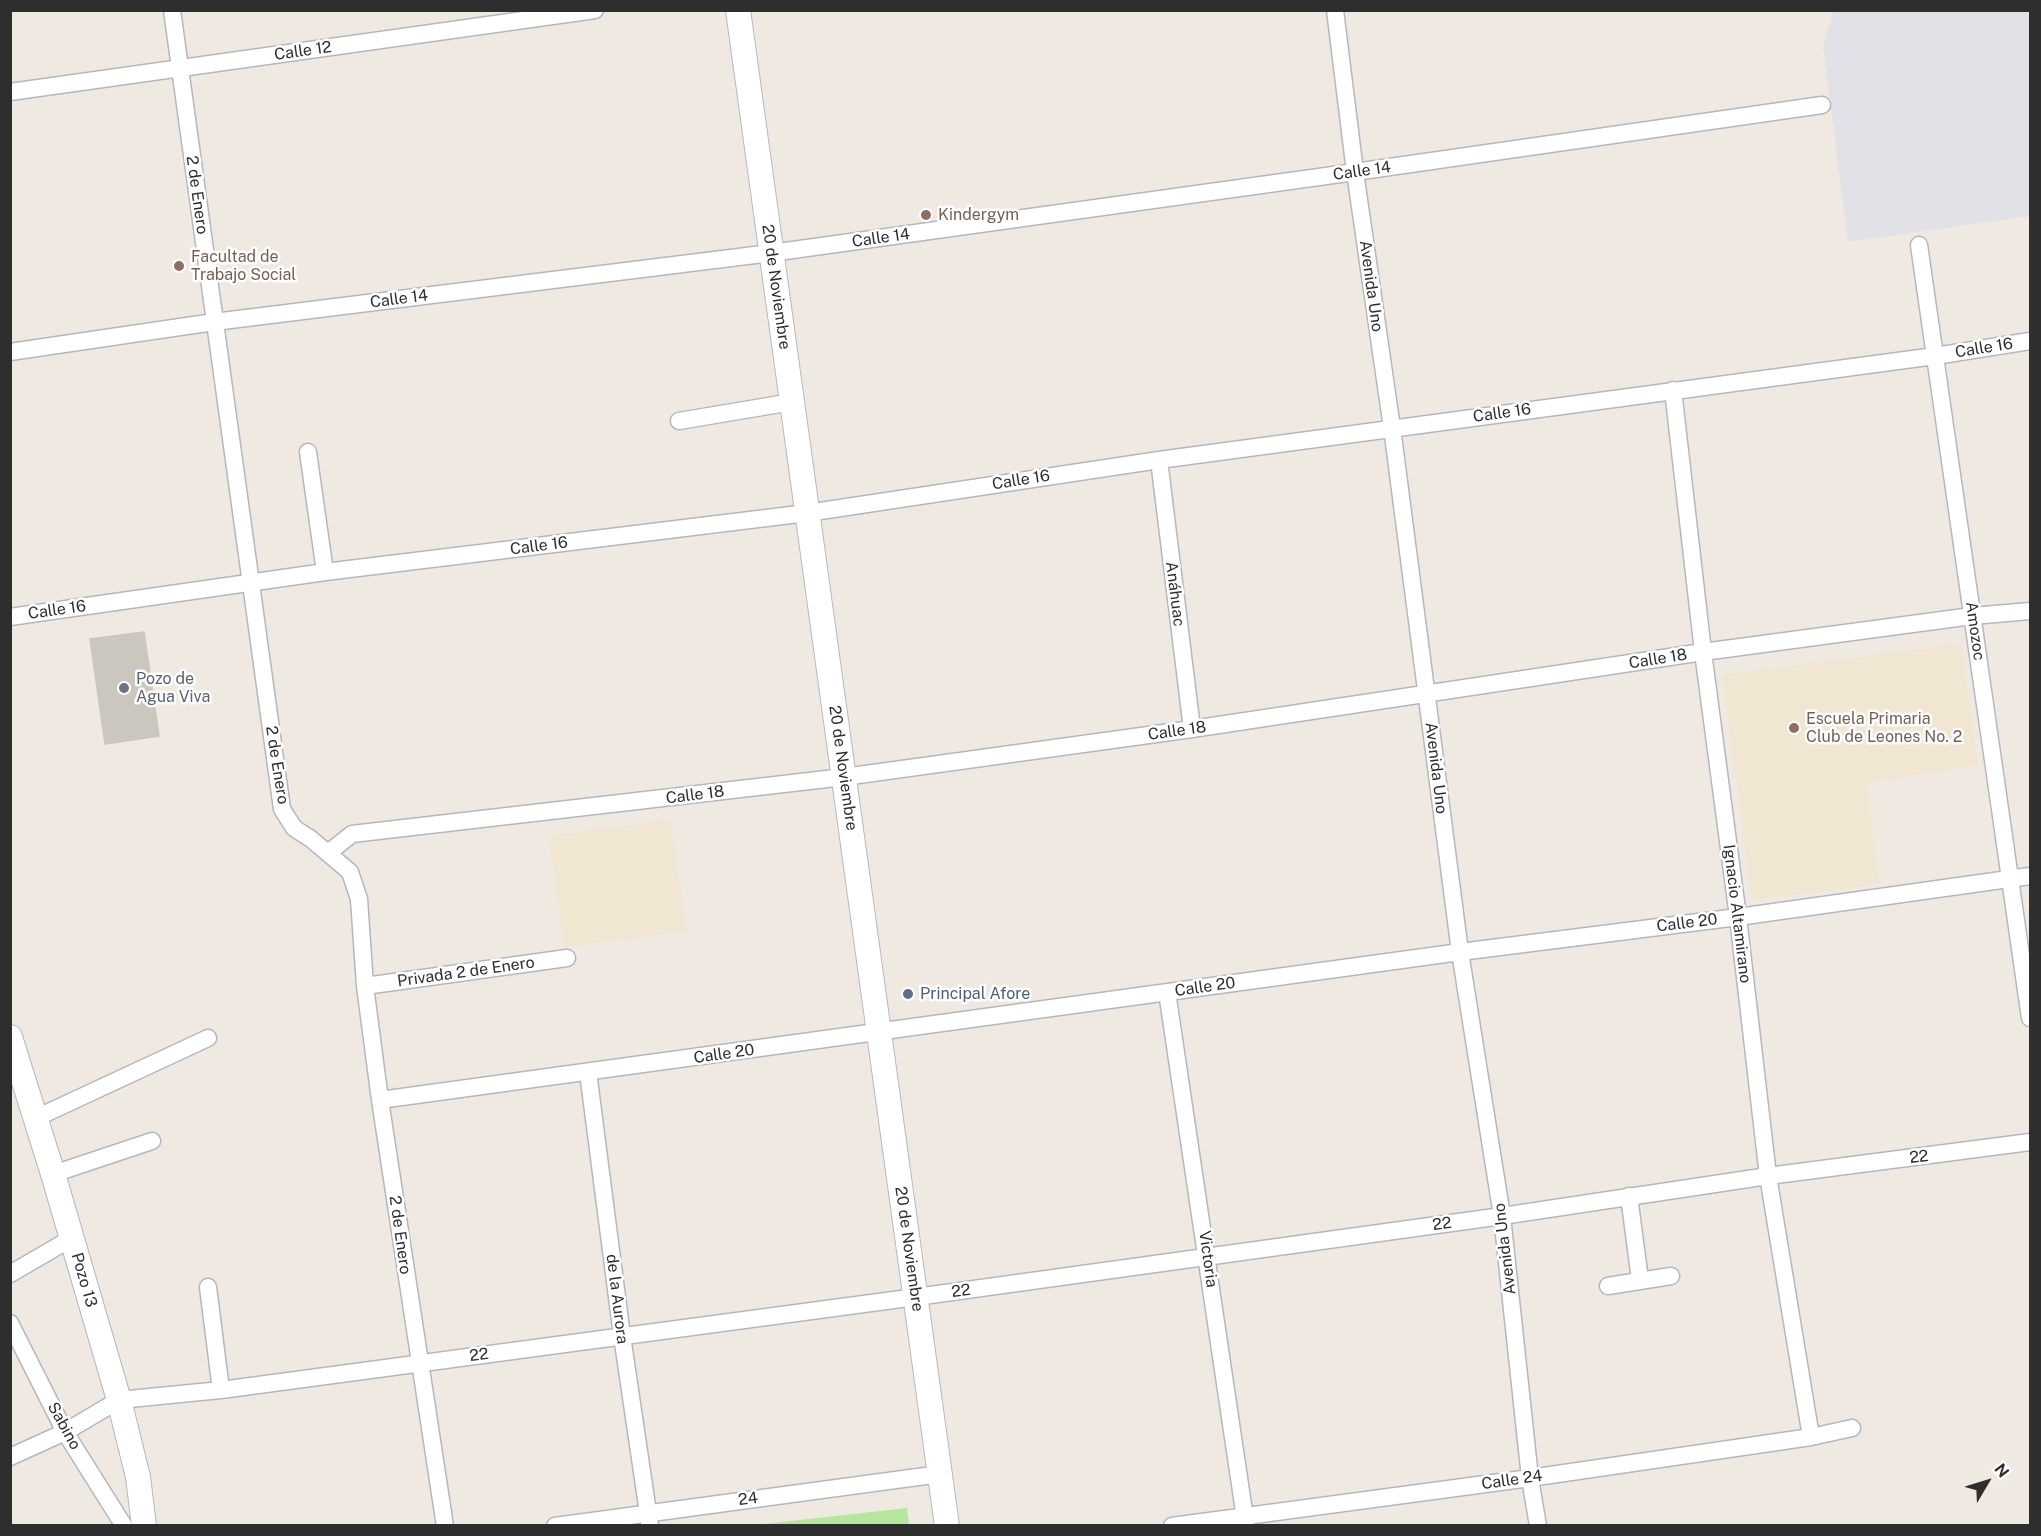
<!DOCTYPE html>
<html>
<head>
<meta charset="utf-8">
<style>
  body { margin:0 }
  #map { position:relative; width:2041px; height:1536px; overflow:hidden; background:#efe9e1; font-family:"Public Sans",sans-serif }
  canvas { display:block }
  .frame { position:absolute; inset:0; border:12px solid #2e2e2e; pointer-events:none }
  .north { position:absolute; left:1957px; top:1452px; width:60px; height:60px; -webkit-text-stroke:4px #fff; paint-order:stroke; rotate:52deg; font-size:16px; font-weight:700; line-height:24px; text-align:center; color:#2e2e2e }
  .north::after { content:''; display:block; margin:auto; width:21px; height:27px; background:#2e2e2e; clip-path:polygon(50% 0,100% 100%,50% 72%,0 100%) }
</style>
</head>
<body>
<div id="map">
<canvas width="2041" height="1536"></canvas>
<div class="frame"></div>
<div class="north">N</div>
</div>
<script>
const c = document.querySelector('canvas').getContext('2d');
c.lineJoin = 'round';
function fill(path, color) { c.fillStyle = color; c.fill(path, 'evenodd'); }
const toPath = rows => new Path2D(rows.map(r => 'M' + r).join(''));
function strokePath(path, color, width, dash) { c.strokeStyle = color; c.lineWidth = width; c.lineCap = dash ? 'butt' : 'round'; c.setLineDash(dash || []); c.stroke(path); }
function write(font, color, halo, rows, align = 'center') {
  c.font = font + ' "Public Sans",sans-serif'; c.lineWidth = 5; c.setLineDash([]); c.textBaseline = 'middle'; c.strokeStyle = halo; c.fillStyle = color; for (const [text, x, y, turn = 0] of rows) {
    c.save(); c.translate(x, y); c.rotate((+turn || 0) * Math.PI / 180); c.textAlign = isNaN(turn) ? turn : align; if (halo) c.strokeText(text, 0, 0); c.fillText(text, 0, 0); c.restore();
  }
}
fill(toPath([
  [1834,11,2030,11,2030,216,1848,242,1823,46]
]), '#e3e1e8');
fill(toPath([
  [1961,644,1978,765,1866,782,1880,884,1752,900,1722,675],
  [671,820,686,931,564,947,549,836]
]), '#f0e6d1');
fill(toPath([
  [907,1508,909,1525,755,1525]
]), '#b6e59e');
const building = toPath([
  [144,632,159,736,105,744,90,639,144,632]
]);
fill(building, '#cbc7bf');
strokePath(building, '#cbc5ba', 1.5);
const minor = toPath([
  [172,10,282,809,294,828,311,839,350,872,359,899,365,986,380,1100,445,1526],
  [1335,10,1355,172,1392,428,1460,952,1502,1216,1530,1478,1538,1526],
  [10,92,595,10],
  [1919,245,2030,1018],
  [10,352,214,322,771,253,1355,172,1822,105],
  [1673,390,1703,652,1738,917,1768,1176,1811,1437],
  [679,421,792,402],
  [308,452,325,572],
  [1159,460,1192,729],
  [10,617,325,572,807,513,1159,460,1935,356,2030,341],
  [328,853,352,834,844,777,1192,729,1703,652,1972,616,2030,611],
  [365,986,567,958],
  [1167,992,1246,1525],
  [588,1072,622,1336,650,1526],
  [380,1100,1460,952,1738,917,2030,876],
  [36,1118,208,1038],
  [53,1174,152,1141],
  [1629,1196,1640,1280],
  [10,1274,72,1238],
  [1608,1286,1671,1276],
  [208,1287,221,1390],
  [10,1323,65,1432,124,1526],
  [10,1457,65,1432,119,1400,221,1390,916,1297,1502,1216,1768,1176,2030,1142],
  [555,1526,940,1474],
  [1172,1526,1530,1478,1811,1437,1852,1428]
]);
const secondary = toPath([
  [738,10,947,1526],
  [10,1037,53,1174,119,1400,138,1477,144,1526]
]);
strokePath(minor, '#b4b7c1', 19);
strokePath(secondary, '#b4b7c1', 26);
strokePath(minor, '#fff', 16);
strokePath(secondary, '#fff', 24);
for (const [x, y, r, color] of [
  [926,215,6,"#8d6e63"],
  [179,266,6,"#8d6e63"],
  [124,688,6,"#6b7280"],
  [1794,728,6,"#8d6e63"],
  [908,994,6,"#5c6f8a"]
]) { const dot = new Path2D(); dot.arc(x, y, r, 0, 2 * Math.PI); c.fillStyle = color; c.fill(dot); strokePath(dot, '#fff', 2); }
write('16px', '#2e2e2e', '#fff', [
  ["Calle 12",303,51,-8],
  ["Calle 14",1362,171,-8],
  ["2 de Enero",197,195,82],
  ["Calle 14",881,238,-8],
  ["Avenida Uno",1371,286,82],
  ["20 de Noviembre",776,287,82],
  ["Calle 14",399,299,-7],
  ["Calle 16",1984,348,-9],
  ["Calle 16",1502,413,-8],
  ["Calle 16",1021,480,-9],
  ["Calle 16",539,546,-7],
  ["Anáhuac",1175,594,83],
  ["Calle 16",57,610,-8],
  ["Amozoc",1975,631,82],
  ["Calle 18",1658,659,-9],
  ["Calle 18",1177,731,-8],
  ["2 de Enero",277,765,81],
  ["20 de Noviembre",843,768,82],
  ["Avenida Uno",1436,768,83],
  ["Calle 18",695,795,-7],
  ["Ignacio Altamirano",1737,914,83],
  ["Calle 20",1687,923,-7],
  ["Privada 2 de Enero",466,972,-8],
  ["Calle 20",1205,987,-8],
  ["Calle 20",724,1054,-8],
  ["22",1919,1157,-7],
  ["22",1442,1224,-8],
  ["2 de Enero",400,1235,82],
  ["20 de Noviembre",909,1249,82],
  ["Avenida Uno",1505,1249,-97],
  ["Victoria",1208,1259,82],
  ["Pozo 13",84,1280,74],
  ["22",961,1291,-8],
  ["de la Aurora",617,1299,83],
  ["22",479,1355,-8],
  ["Sabino",64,1426,61],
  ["Calle 24",1512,1480,-8],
  ["24",748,1499,-8]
]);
write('16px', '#785e54', '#fff', [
  ["Kindergym",938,215],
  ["Facultad de",191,257],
  ["Trabajo Social",191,275],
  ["Escuela Primaria",1806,719],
  ["Club de Leones No. 2",1806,737]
], 'left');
write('16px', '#5b616d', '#fff', [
  ["Pozo de",136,679],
  ["Agua Viva",136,697]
], 'left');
write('16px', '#4e5e75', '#fff', [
  ["Principal Afore",920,994]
], 'left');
</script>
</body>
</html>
